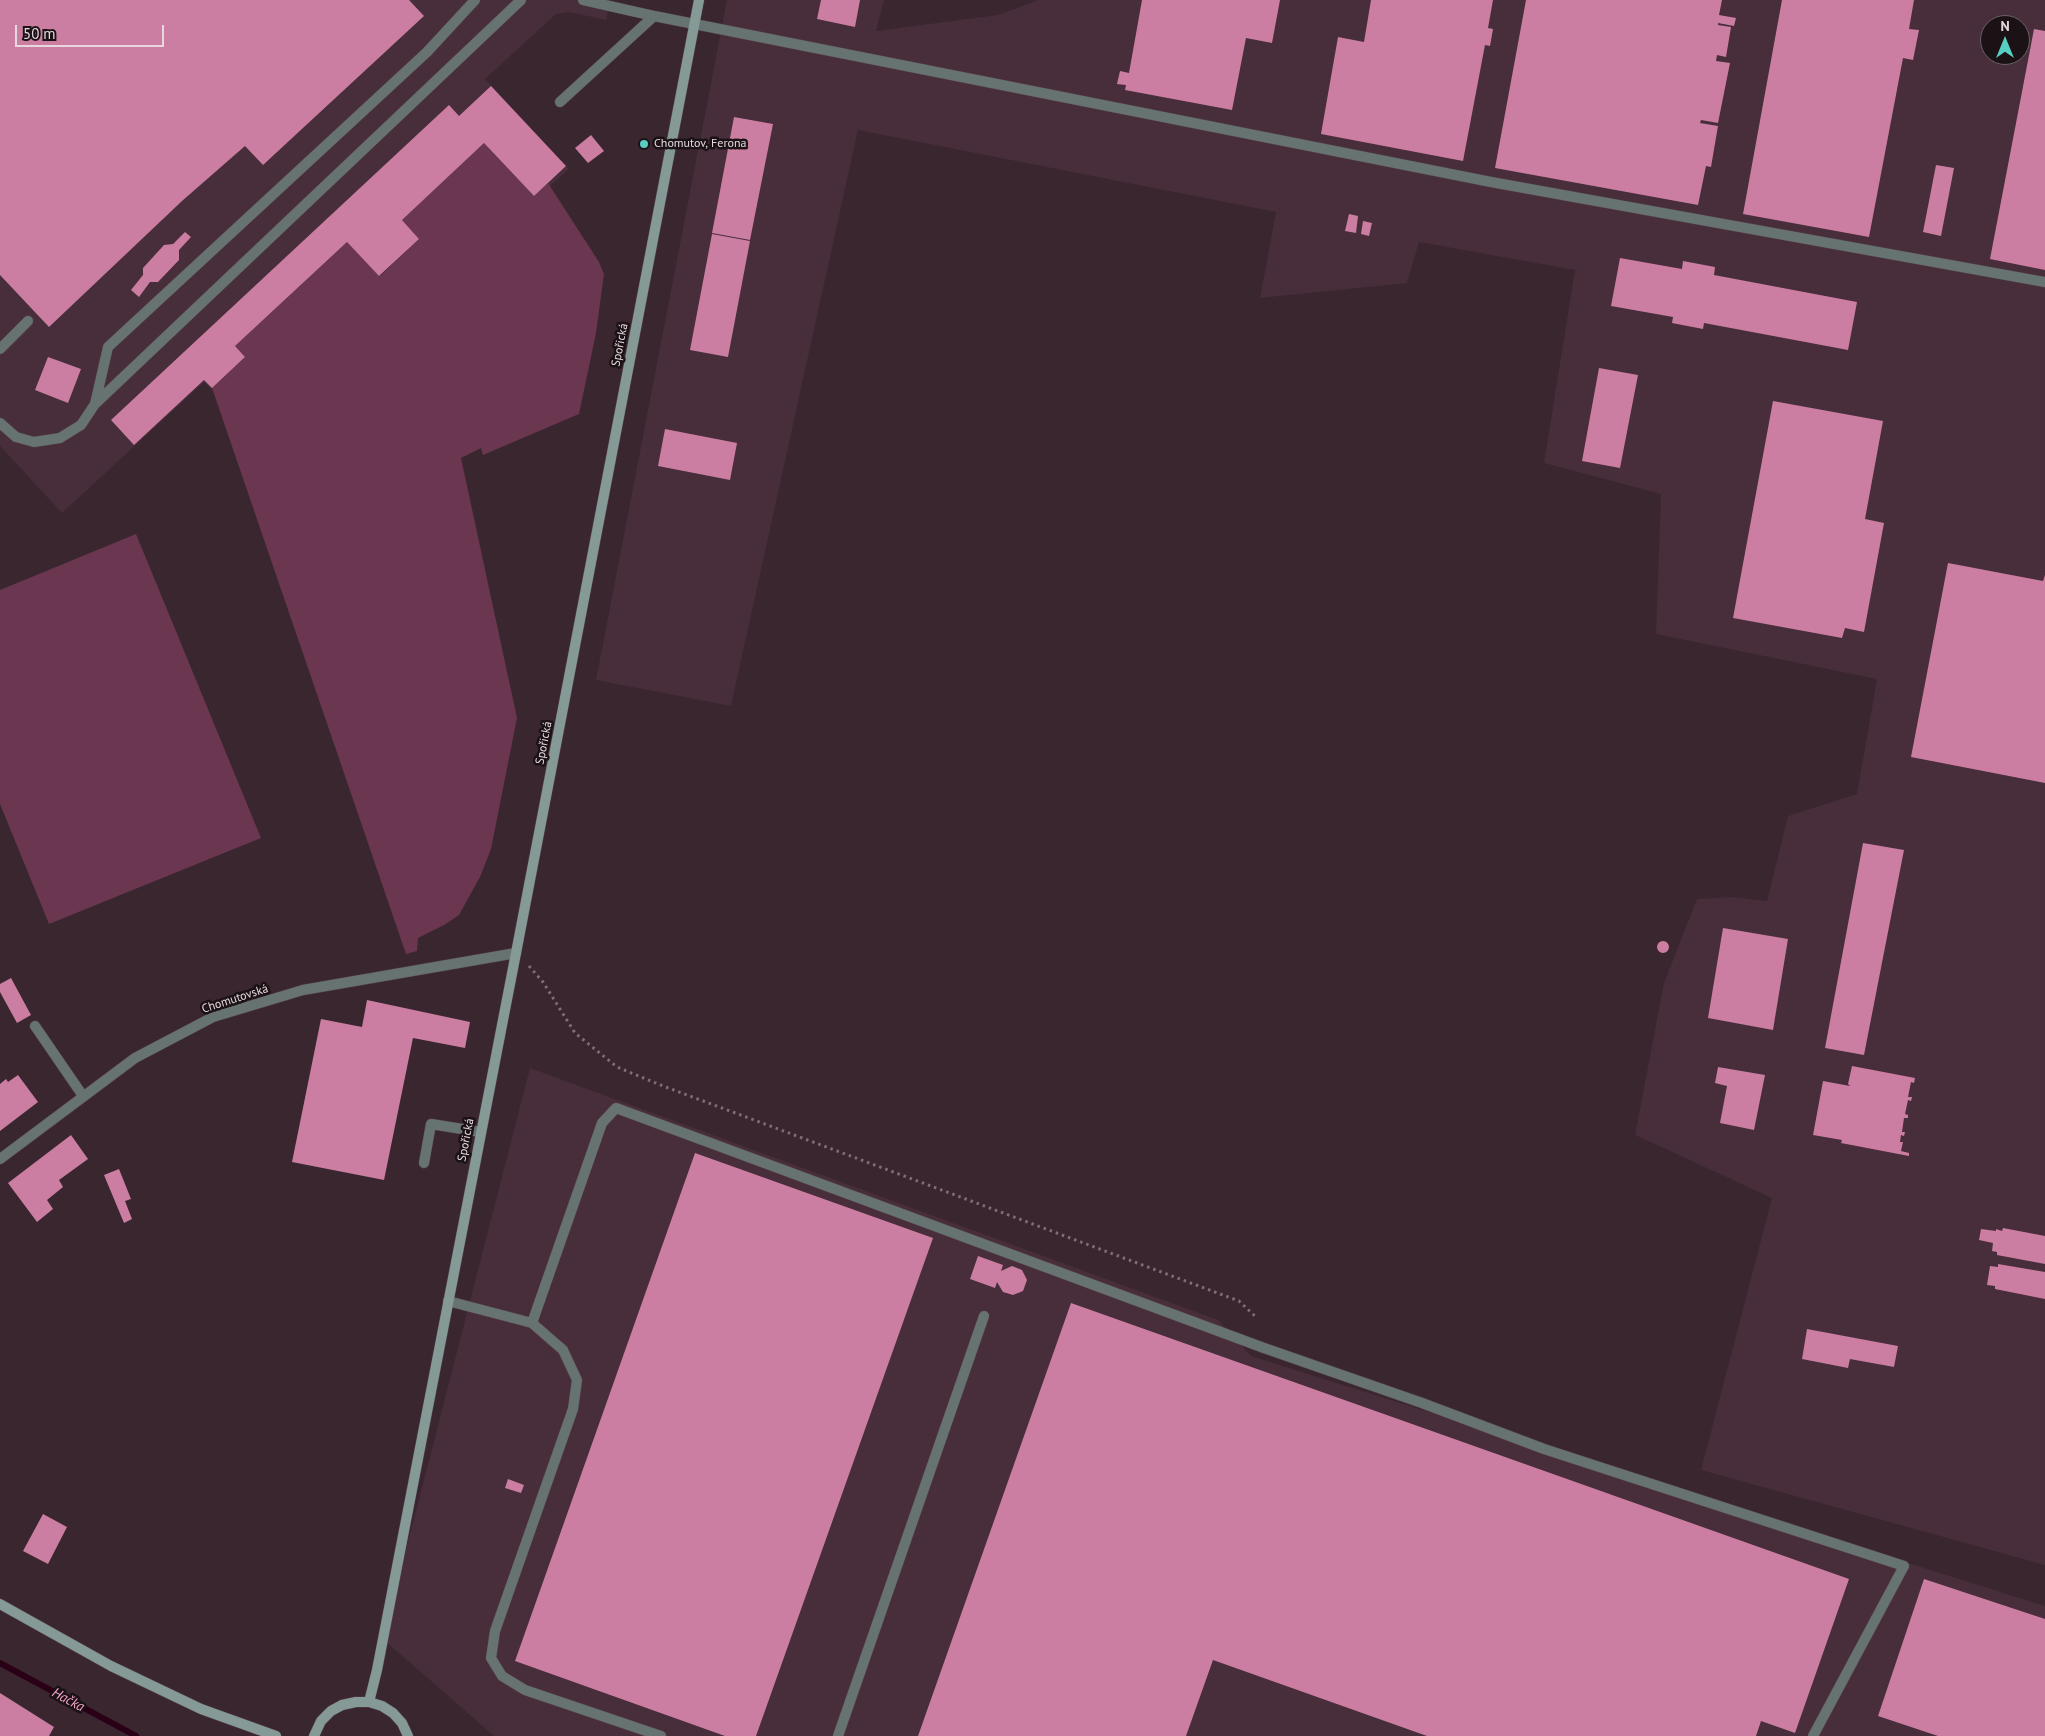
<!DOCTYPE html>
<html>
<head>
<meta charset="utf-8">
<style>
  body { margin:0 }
  #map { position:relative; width:2045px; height:1736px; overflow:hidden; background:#3a262f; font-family:"PT Sans",sans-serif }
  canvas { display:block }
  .north { position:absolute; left:1980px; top:15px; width:50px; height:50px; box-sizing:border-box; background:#1b1216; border:1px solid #6c6166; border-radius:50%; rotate:0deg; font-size:14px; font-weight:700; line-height:20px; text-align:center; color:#e6d8de }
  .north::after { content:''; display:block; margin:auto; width:18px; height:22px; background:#56cec3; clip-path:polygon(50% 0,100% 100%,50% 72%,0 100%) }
  .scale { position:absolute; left:15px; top:25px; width:149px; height:22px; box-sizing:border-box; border:2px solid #e6d8de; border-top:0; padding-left:6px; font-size:15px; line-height:18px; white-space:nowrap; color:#e6d8de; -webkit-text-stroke:4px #1b1216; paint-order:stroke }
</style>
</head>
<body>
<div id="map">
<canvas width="2045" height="1736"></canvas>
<div class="north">N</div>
<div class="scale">50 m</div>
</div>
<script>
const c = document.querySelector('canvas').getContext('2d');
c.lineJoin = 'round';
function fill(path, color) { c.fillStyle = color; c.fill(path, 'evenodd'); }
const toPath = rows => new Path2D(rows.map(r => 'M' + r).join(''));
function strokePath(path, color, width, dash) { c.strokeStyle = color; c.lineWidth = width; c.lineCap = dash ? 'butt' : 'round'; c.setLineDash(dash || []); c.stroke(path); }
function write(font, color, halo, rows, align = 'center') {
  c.font = font + ' "PT Sans",sans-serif'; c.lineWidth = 5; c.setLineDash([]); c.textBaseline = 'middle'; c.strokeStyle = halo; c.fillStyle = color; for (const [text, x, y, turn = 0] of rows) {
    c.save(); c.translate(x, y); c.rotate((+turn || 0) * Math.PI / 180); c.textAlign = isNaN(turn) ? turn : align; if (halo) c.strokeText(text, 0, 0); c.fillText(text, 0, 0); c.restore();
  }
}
fill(toPath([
  [0,0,610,0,606,20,569,12,556,14,485,79,569,169,550,186,548,183,534,196,485,143,403,225,418,241,379,276,347,242,235,346,245,357,212,388,212,390,204,382,62,513,0,446],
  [727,0,884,0,876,31,998,15,1038,0,2045,0,2045,1565,1701,1470,1772,1198,1635,1135,1664,983,1697,899,1732,897,1767,901,1788,816,1857,794,1877,679,1656,634,1661,494,1544,463,1575,270,1419,242,1407,283,1260,298,1276,212,858,130,731,706,596,680],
  [1990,25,2020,25,2020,55,1990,55],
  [530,1068,1218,1320,1251,1356,2045,1606,2045,1736,494,1736,383,1639]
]), '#482d3a');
fill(toPath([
  [484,143,534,196,548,183,599,262,604,274,596,333,579,414,483,455,481,448,461,458,517,718,491,849,480,877,459,915,444,925,418,938,417,951,406,954,212,388,245,357,235,346,347,242,380,276,419,239,402,220],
  [136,534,261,838,49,924,0,804,0,590]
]), '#6a3650');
strokePath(toPath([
  [0,1663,136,1736]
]), '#2a0017', 6);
fill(toPath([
  [0,0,409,0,424,16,263,165,245,146,182,201,49,327,0,275],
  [821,0,860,0,855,27,817,19],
  [1142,0,1280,0,1272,43,1246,38,1232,110,1125,90,1126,85,1117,84,1120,71,1129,73],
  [1371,0,1493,0,1488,28,1493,29,1490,46,1485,45,1463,161,1321,134,1338,37,1364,42],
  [1526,0,1722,0,1719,15,1736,18,1734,26,1718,23,1718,25,1731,27,1726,57,1717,55,1716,61,1730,63,1718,123,1701,120,1700,123,1718,126,1711,167,1706,166,1698,205,1495,168],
  [1782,0,1914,0,1909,29,1919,30,1913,60,1903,58,1869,237,1743,214],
  [2034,29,2045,31,2045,270,1990,259],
  [491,86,566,166,534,196,484,143,402,220,419,239,379,276,347,242,235,346,245,357,212,388,204,380,134,445,111,420,449,105,459,116],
  [734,117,773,124,750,240,712,233],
  [591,135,604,151,588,163,575,148],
  [1936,165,1954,168,1941,236,1923,232],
  [1349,214,1358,216,1356,233,1345,231],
  [1363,221,1372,223,1369,236,1361,234],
  [185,232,191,237,179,250,179,260,158,282,150,282,139,297,131,290,143,275,143,268,164,245,173,244],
  [712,234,750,241,728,357,690,350],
  [1620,258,1682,269,1683,261,1715,267,1714,275,1857,302,1848,350,1704,323,1703,329,1672,323,1673,317,1611,306],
  [48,357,81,369,68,403,35,390],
  [1599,368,1638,375,1620,468,1582,461],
  [1773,401,1883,421,1865,519,1884,523,1864,632,1845,628,1842,638,1733,618],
  [665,429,737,443,730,480,658,466],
  [1948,563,2043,581,2045,575,2045,783,1911,757],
  [1863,843,1904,850,1864,1055,1825,1048],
  [1723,928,1788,939,1773,1030,1708,1018],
  '1657 947a6 6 0 1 1 12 0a6 6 0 1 1-12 0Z',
  [11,978,31,1015,17,1023,0,992,0,984],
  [367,1000,470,1022,465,1048,413,1038,384,1180,292,1162,321,1019,362,1027],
  [1852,1066,1915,1078,1914,1083,1911,1082,1908,1097,1912,1097,1911,1101,1908,1100,1905,1114,1908,1115,1908,1118,1904,1118,1902,1132,1905,1132,1904,1136,1901,1135,1900,1142,1903,1142,1901,1151,1909,1153,1909,1156,1841,1143,1842,1140,1813,1135,1823,1081,1850,1086,1848,1084],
  [1718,1067,1765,1075,1754,1130,1720,1123,1727,1086,1715,1083],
  [18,1075,38,1102,0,1131,0,1084,6,1079,8,1082],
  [71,1135,88,1159,59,1180,63,1187,47,1200,53,1209,37,1222,8,1183],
  [695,1153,933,1238,756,1736,725,1736,515,1661],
  [119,1169,131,1199,125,1201,132,1219,124,1223,104,1175],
  [2003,1228,2045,1236,2045,1264,1997,1255,1997,1252,1992,1251,1993,1243,1979,1240,1981,1229,1996,1231,1996,1229,2002,1231],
  [978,1256,1003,1265,1001,1271,1012,1266,1022,1270,1027,1280,1023,1291,1013,1295,1003,1292,997,1282,995,1288,970,1279],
  [1998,1264,2045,1272,2045,1299,1995,1289,1995,1286,1987,1285,1990,1266,1998,1267],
  [1071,1303,1849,1579,1795,1733,1761,1721,1756,1736,1427,1736,1213,1660,1186,1736,918,1736],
  [1807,1329,1898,1346,1894,1367,1850,1359,1848,1368,1802,1359],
  [508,1479,524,1485,521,1493,505,1488],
  [43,1514,67,1527,48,1564,23,1551],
  [1924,1579,2045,1619,2045,1736,1938,1736,1878,1716],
  [0,1693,54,1727,49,1736,0,1736]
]), '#cb7ea2');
const lane = toPath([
  [583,0,654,16],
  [560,102,654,16,1491,182,2045,282],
  [0,349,28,321],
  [95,404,108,347,427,52,475,0],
  [0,423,16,437,34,442,60,438,81,425,95,404,521,0],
  [35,1026,83,1096],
  [424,1163,431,1124,481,1132],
  [448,1301,532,1323,563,1350,577,1380,573,1409,495,1631,491,1658,502,1676,525,1690,661,1736],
  [532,1323,602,1123,616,1108,1264,1348,1422,1403,1544,1449,1904,1566,1813,1736],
  [838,1736,984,1316]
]);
const street = toPath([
  [0,1159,135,1058,213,1017,303,990,516,953]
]);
const secondary = toPath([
  [0,1604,111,1666,201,1709,276,1736],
  [369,1702,377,1670,516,953,699,0],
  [314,1736,321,1721,331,1711,342,1705,356,1702,369,1702,382,1706,393,1713,402,1723,408,1736]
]);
strokePath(lane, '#56424b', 11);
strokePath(street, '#56424b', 11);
strokePath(secondary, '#56424b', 11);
strokePath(toPath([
  [529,966,543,982,575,1033,617,1067,663,1086,1239,1301,1257,1318]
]), '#806e76', 3, [2.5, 4]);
strokePath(lane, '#667371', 10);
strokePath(street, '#667371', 10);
strokePath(secondary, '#859a97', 10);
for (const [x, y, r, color] of [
  [644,144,5,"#56cec3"]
]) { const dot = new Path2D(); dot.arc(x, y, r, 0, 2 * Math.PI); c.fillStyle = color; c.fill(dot); strokePath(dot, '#1b1216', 2); }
write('12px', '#e6d8de', '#1b1216', [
  ["Chomutov, Ferona",654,144]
], 'left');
write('12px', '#e6d8de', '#1b1216', [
  ["Spořická",620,345,-79],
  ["Spořická",544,743,-79],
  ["Chomutovská",235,999,-18],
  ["Spořická",466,1140,-79]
]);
write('italic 14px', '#f4a2c9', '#1b1216', [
  ["Hačka",68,1700,28]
]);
</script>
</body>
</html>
